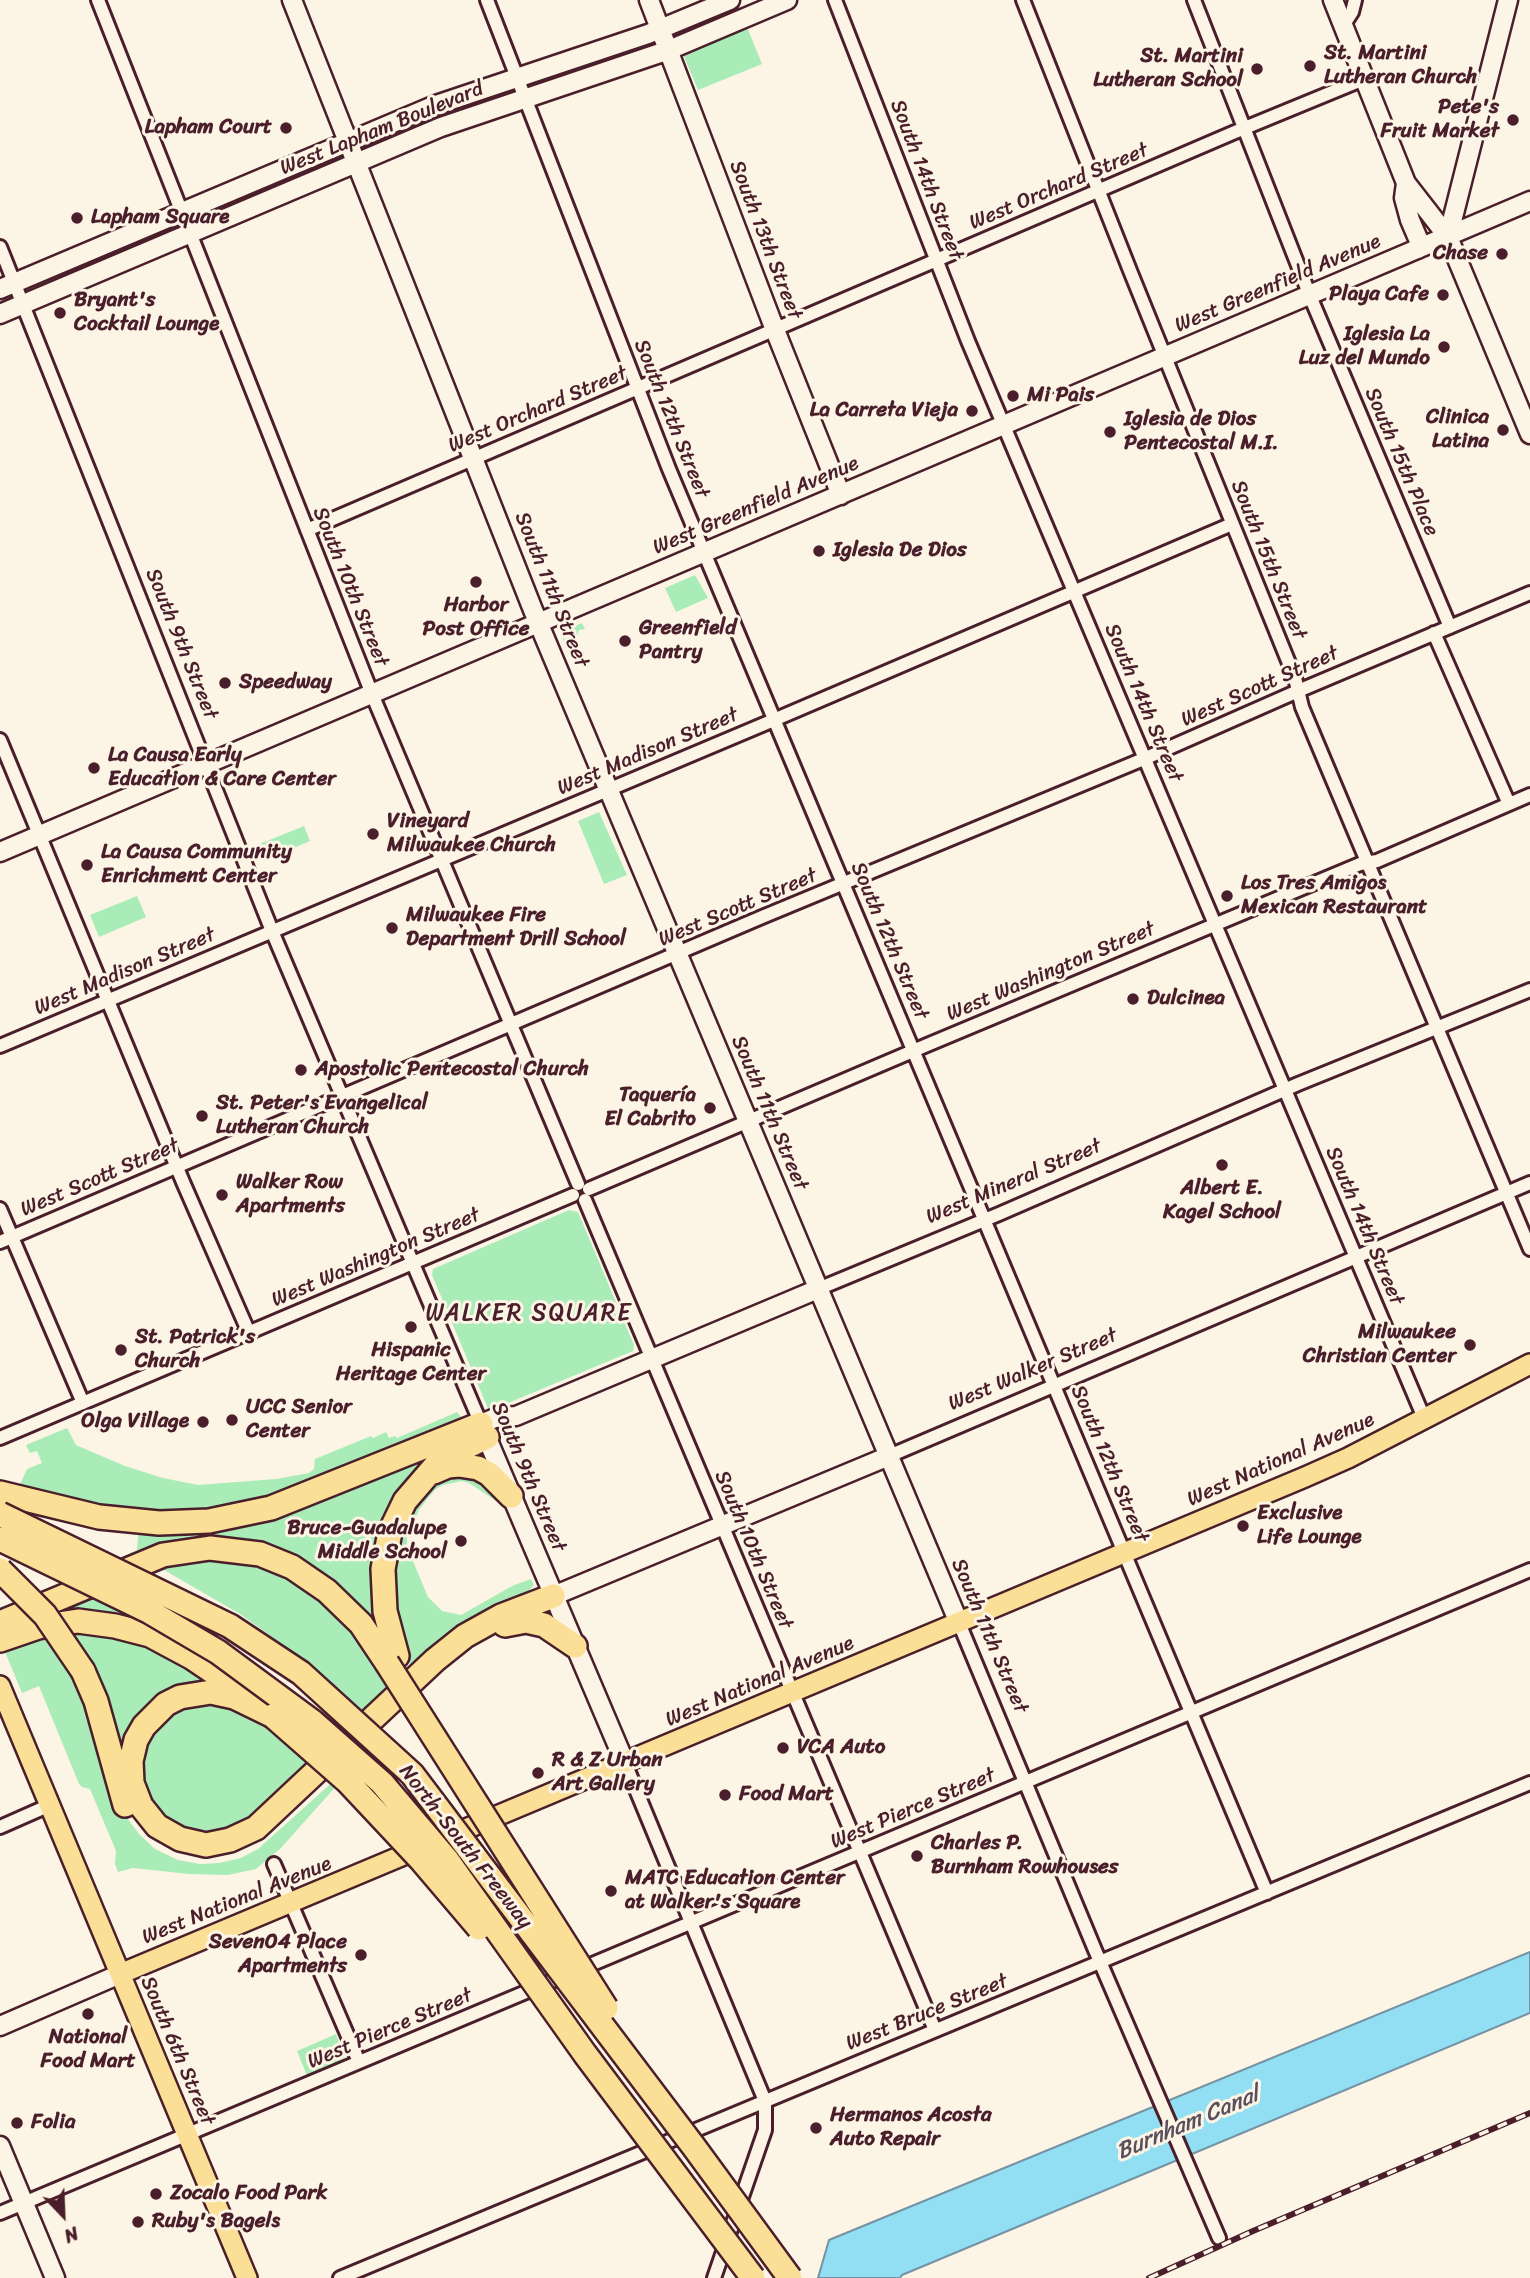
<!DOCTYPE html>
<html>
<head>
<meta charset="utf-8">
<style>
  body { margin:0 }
  #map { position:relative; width:1530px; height:2278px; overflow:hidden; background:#fcf5e5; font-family:Sriracha,sans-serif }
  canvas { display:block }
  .north { position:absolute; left:28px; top:2180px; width:70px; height:70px; -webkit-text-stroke:5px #fcf5e5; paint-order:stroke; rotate:157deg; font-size:19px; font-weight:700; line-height:28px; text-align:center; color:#4a1f2b }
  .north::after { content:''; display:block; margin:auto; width:24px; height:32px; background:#4a1f2b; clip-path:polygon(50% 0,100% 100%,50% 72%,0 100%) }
</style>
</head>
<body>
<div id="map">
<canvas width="1530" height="2278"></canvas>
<div class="north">N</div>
</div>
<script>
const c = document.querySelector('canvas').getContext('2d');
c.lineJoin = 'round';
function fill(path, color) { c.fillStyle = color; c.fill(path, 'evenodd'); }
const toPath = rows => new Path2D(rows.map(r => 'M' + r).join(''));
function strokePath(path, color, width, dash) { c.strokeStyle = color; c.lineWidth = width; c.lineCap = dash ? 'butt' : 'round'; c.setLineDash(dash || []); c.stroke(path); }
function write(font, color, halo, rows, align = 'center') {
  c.font = font + ' Sriracha,sans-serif'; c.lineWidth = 6; c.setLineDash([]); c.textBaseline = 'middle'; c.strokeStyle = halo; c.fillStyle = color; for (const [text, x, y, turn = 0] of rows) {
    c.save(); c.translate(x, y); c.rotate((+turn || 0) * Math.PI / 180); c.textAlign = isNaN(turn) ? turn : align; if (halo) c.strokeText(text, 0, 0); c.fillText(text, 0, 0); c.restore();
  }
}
fill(toPath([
  [747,27,762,64,698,90,683,54],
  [258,188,262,191,261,195,204,218,202,214,206,210],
  [164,228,168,228,170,233,113,257,111,255,111,250],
  [90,259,95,262,95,267,38,289,36,284,40,280],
  [695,575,708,598,676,612,665,588],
  [582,623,585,629,579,630,570,657,561,634,562,631],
  [599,812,627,875,604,884,578,821],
  [304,826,310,841,263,861,257,845],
  [137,896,146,917,99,937,90,915],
  [569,1210,578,1212,634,1345,633,1351,489,1411,432,1275,433,1269],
  [457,1412,463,1419,249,1508,141,1514,18,1489,27,1469,42,1463,37,1451,30,1453,26,1445,67,1428,76,1445,125,1466,163,1478,198,1485,276,1479,309,1473,314,1469,315,1459,371,1436,373,1438,386,1432,389,1438,395,1436,397,1438],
  [454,1442,387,1526,392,1653,288,1558,139,1557,129,1553,137,1551,139,1525,177,1525],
  [465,1470,491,1489,499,1503,469,1483,462,1481,443,1485,436,1489,428,1498,419,1510,407,1537,407,1547,428,1597,442,1611,461,1615,512,1586,531,1579,534,1585,521,1599,414,1675,395,1622,391,1556,421,1489],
  [189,1557,263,1561,327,1596,397,1691,369,1717,290,1650,240,1614,157,1566],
  [87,1594,143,1622,38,1621],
  [66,1630,87,1630,119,1633,150,1641,178,1654,239,1692,237,1694,216,1688,196,1688,182,1691,156,1706,143,1720,134,1735,127,1763,130,1792,137,1807,151,1826,172,1841,199,1850,229,1848,241,1843,256,1834,322,1773,324,1776,263,1832,237,1848,209,1853,179,1848,168,1842,144,1823,132,1803,99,1695,88,1666],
  [51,1632,70,1659,127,1818,139,1834,155,1849,178,1860,200,1864,219,1863,241,1858,258,1849,336,1779,339,1783,280,1849,256,1869,228,1875,189,1874,133,1868,118,1872,115,1864,116,1851,90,1789,82,1787,79,1784,39,1686,22,1693,3,1647],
  [195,1699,247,1708,319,1764,262,1816,212,1839,163,1823,139,1781,143,1740,151,1727],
  [336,2034,345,2060,308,2078,297,2051]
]), '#a9ecb7');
const water = toPath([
  [1530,1952,1530,2013,902,2275,900,2278,818,2278,829,2240,1530,1952]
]);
fill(water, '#92def3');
strokePath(water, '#7592a3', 2);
const street = toPath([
  [98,0,372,694,578,1184],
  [487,0,669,469,1267,1893],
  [835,0,968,341,1424,1418],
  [1023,0,1131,273,1295,678,1302,707,1530,1249],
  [1194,0,1310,296,1450,627],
  [1343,26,1352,12,1355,0],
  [0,247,272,931,481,1424],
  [307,530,1235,132,1364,79],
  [1434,633,1509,804],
  [0,740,183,1182,249,1333],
  [0,1046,762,725,1232,524],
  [589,1189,927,1045,1360,864,1377,861,1530,795],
  [585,1200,935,2030],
  [0,1209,83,1403],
  [0,1242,762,917,1146,758,1298,691,1530,593],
  [818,1289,999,1214,1298,1084,1530,990],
  [0,1438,573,1195],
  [889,1456,1530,1183],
  [959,1623,1095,1950,1219,2238],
  [625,1763,765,2101,765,2130,714,2278],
  [0,1827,50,1805],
  [274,1864,359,2062],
  [0,2213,1530,1570],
  [340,2278,1530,1783]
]);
const secondary = toPath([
  [292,0,533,610,959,1623],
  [649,0,775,330,841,495],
  [1333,0,1406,183,1448,237,1530,434],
  [1406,183,1404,198,1410,220,1419,241,1418,249],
  [1448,237,1508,0],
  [0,289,433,106,648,34,730,0],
  [0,314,441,127,669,50,787,0],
  [0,852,1530,201],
  [553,1596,889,1456],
  [625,1763,481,1424,495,1418,516,1416,818,1289],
  [0,2026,120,1974],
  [0,2146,55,2278]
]);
const primary = toPath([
  [0,1686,247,2278],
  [120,1974,1305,1477,1348,1458,1530,1364]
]);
const highway = toPath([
  [434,1472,448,1466,459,1465,478,1468,489,1474,511,1496],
  [0,1493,99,1517,159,1523,209,1521,271,1508,481,1424],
  [0,1623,163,1555,210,1548,260,1554,292,1567,327,1591,361,1624,387,1663],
  [505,1625,526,1621,544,1625,575,1646],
  [0,1640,38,1627,78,1621,115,1626,150,1635,191,1657,249,1696],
  [397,1656,385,1611,383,1569,390,1532,405,1501,436,1465,452,1454,487,1437],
  [83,1671,96,1701,125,1805],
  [273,1716,234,1697,211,1692,180,1697,166,1704,144,1726,136,1740,131,1761,132,1783,141,1806,157,1826,180,1839,206,1845,230,1840,256,1828,435,1660,465,1636,501,1616,553,1596]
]);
strokePath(street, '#4a1f2b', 18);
strokePath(secondary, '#4a1f2b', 23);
strokePath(primary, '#4a1f2b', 24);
strokePath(highway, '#4a1f2b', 28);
strokePath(street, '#fcf5e5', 12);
strokePath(secondary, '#fcf5e5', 18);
strokePath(primary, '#fbdf96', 19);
strokePath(highway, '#fbdf96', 23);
const rail = toPath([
  [1149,2278,1253,2231,1530,2113]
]);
strokePath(rail, '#4a1f2b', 6);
strokePath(rail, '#fcf5e5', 3.5, [10]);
const highwayBridge = toPath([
  [0,1514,230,1626,301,1673,412,1774,694,2147,790,2278],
  [0,1539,150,1612,218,1652,313,1722,382,1783,447,1860,585,2054,753,2278],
  [0,1570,45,1615,83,1671],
  [387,1663,606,2008],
  [273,1716,347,1781,422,1861,479,1928]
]);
strokePath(highwayBridge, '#4a1f2b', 28, []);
strokePath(highwayBridge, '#fbdf96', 23);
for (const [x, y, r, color] of [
  [1310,66,7,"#4a1f2b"],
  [1257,69,7,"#4a1f2b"],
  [1513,120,7,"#4a1f2b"],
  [286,128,7,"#4a1f2b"],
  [77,218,7,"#4a1f2b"],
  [1502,254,7,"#4a1f2b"],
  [1443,295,7,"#4a1f2b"],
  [60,313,7,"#4a1f2b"],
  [1444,347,7,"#4a1f2b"],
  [1013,396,7,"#4a1f2b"],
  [972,411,7,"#4a1f2b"],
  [1503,430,7,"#4a1f2b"],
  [1110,432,7,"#4a1f2b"],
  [819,551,7,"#4a1f2b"],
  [476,582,7,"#4a1f2b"],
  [625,641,7,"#4a1f2b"],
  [225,683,7,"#4a1f2b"],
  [94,768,7,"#4a1f2b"],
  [373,834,7,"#4a1f2b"],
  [87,865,7,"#4a1f2b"],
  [1227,896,7,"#4a1f2b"],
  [392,928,7,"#4a1f2b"],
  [1133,999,7,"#4a1f2b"],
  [301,1070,7,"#4a1f2b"],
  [710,1108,7,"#4a1f2b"],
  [202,1116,7,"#4a1f2b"],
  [1222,1165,7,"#4a1f2b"],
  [222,1195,7,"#4a1f2b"],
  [411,1327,7,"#4a1f2b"],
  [1470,1345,7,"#4a1f2b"],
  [121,1350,7,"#4a1f2b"],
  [232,1420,7,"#4a1f2b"],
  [203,1422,7,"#4a1f2b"],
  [1243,1526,7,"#4a1f2b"],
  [461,1541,7,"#4a1f2b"],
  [783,1748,7,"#4a1f2b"],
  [538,1773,7,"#4a1f2b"],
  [725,1795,7,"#4a1f2b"],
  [917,1856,7,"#4a1f2b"],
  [611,1891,7,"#4a1f2b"],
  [361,1955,7,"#4a1f2b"],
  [88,2014,7,"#4a1f2b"],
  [17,2123,7,"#4a1f2b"],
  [816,2128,7,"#4a1f2b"],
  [156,2194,7,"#4a1f2b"],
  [138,2222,7,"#4a1f2b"]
]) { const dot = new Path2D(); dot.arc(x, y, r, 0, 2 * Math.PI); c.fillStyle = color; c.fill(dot); strokePath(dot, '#fcf5e5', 2.5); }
write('bold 21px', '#4a1f2b', '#fcf5e5', [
  ["St. Martini",1324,54],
  ["Lutheran Church",1324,78],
  ["St. Martini",1243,57,"right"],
  ["Lutheran School",1243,81,"right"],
  ["Pete's",1499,108,"right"],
  ["Fruit Market",1499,132,"right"],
  ["Lapham Court",272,128,"right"],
  ["Lapham Square",91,218],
  ["Chase",1488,254,"right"],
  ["Playa Cafe",1429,295,"right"],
  ["Bryant's",74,301],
  ["Cocktail Lounge",74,325],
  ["Iglesia La",1430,335,"right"],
  ["Luz del Mundo",1430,359,"right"],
  ["Mi Pais",1027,396],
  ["La Carreta Vieja",958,411,"right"],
  ["Clinica",1489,418,"right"],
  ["Latina",1489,442,"right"],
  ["Iglesia de Dios",1124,420],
  ["Pentecostal M.I.",1124,444],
  ["Iglesia De Dios",833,551],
  ["Harbor",476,606,"center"],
  ["Post Office",476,630,"center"],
  ["Greenfield",639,629],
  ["Pantry",639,653],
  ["Speedway",239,683],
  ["La Causa Early",108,756],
  ["Education & Care Center",108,780],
  ["Vineyard",387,822],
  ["Milwaukee Church",387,846],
  ["La Causa Community",101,853],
  ["Enrichment Center",101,877],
  ["Los Tres Amigos",1241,884],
  ["Mexican Restaurant",1241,908],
  ["Milwaukee Fire",406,916],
  ["Department Drill School",406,940],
  ["Dulcinea",1147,999],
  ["Apostolic Pentecostal Church",315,1070],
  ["Taquería",696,1096,"right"],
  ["El Cabrito",696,1120,"right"],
  ["St. Peter's Evangelical",216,1104],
  ["Lutheran Church",216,1128],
  ["Walker Row",236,1183],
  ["Apartments",236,1207],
  ["Albert E.",1222,1189,"center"],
  ["Kagel School",1222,1213,"center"],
  ["Milwaukee",1456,1333,"right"],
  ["Christian Center",1456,1357,"right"],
  ["St. Patrick's",135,1338],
  ["Church",135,1362],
  ["Hispanic",411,1351,"center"],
  ["Heritage Center",411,1375,"center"],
  ["UCC Senior",246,1408],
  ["Center",246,1432],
  ["Olga Village",189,1422,"right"],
  ["Exclusive",1257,1514],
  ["Life Lounge",1257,1538],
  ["Bruce-Guadalupe",447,1529,"right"],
  ["Middle School",447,1553,"right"],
  ["VCA Auto",797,1748],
  ["R & Z Urban",552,1761],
  ["Art Gallery",552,1785],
  ["Food Mart",739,1795],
  ["Charles P.",931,1844],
  ["Burnham Rowhouses",931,1868],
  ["MATC Education Center",625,1879],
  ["at Walker's Square",625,1903],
  ["Seven04 Place",347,1943,"right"],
  ["Apartments",347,1967,"right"],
  ["National",88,2038,"center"],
  ["Food Mart",88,2062,"center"],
  ["Hermanos Acosta",830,2116],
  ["Auto Repair",830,2140],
  ["Folia",31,2123],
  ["Zocalo Food Park",170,2194],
  ["Ruby's Bagels",152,2222]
], 'left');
write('21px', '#4a1f2b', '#fcf5e5', [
  ["West Lapham Boulevard",382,129,-22],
  ["South 14th Street",926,180,69],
  ["West Orchard Street",1059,187,-23],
  ["South 13th Street",765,240,69],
  ["West Greenfield Avenue",1278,284,-23],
  ["West Orchard Street",538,410,-23],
  ["South 12th Street",671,419,68],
  ["South 15th Place",1401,462,67],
  ["West Greenfield Avenue",756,506,-23],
  ["South 15th Street",1268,560,68],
  ["South 10th Street",350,587,68],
  ["South 11th Street",551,590,68],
  ["South 9th Street",181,644,68],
  ["West Scott Street",1260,687,-24],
  ["South 14th Street",1143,703,67],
  ["West Madison Street",648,752,-23],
  ["West Scott Street",738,908,-23],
  ["South 12th Street",889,941,67],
  ["West Madison Street",125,972,-23],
  ["West Washington Street",1051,972,-23],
  ["South 11th Street",769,1113,67],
  ["West Scott Street",100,1178,-23],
  ["West Mineral Street",1014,1182,-23],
  ["South 14th Street",1364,1226,67],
  ["West Washington Street",376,1258,-23],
  ["West Walker Street",1033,1370,-23],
  ["West National Avenue",1281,1460,-24],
  ["South 12th Street",1109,1464,67],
  ["South 9th Street",528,1477,67],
  ["South 10th Street",753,1550,67],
  ["South 11th Street",989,1636,67],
  ["West National Avenue",760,1682,-23],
  ["West Pierce Street",913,1809,-23],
  ["North-South Freeway",465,1847,52],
  ["West National Avenue",237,1901,-22],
  ["West Bruce Street",927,2013,-22],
  ["West Pierce Street",390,2029,-23],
  ["South 6th Street",177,2051,67]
]);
write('italic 23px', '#5c4f5d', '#fcf5e5', [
  ["Burnham Canal",1188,2124,-23]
]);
c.letterSpacing = '2px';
write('24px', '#4a1f2b', '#fcf5e5', [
  ["WALKER SQUARE",529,1314]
]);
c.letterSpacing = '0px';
</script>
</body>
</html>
